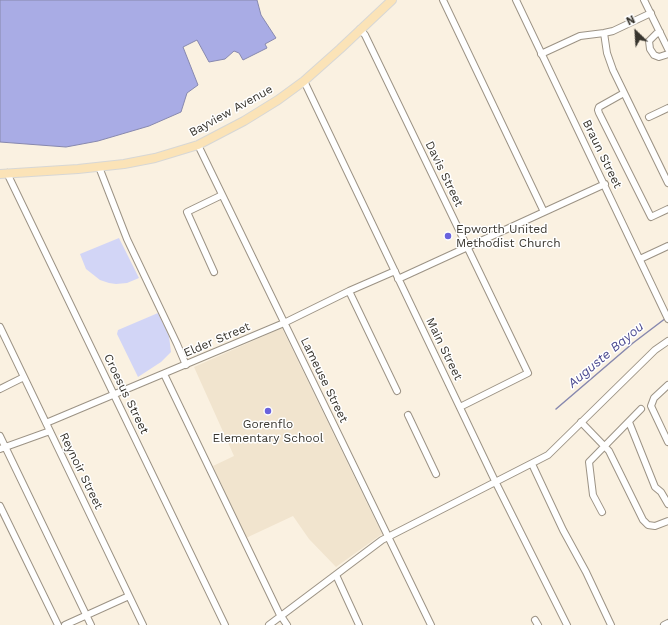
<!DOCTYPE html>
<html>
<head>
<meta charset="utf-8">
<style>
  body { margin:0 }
  #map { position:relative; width:668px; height:625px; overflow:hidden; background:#faf1e1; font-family:"Work Sans",sans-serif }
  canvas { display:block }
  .north { position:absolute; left:616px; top:12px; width:40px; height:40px; -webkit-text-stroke:3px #fff; paint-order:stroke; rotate:335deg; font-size:11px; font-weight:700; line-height:16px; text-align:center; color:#38352e }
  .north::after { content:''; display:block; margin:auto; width:14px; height:18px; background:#38352e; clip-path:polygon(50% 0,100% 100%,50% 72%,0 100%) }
</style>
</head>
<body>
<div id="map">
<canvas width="668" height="625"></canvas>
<div class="north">N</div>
</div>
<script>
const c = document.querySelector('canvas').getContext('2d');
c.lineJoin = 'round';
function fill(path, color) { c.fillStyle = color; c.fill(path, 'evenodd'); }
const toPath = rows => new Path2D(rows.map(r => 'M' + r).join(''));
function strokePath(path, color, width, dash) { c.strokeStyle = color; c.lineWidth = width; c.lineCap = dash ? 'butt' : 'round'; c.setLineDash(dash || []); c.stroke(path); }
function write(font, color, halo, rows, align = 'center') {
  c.font = font + ' "Work Sans",sans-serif'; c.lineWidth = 3; c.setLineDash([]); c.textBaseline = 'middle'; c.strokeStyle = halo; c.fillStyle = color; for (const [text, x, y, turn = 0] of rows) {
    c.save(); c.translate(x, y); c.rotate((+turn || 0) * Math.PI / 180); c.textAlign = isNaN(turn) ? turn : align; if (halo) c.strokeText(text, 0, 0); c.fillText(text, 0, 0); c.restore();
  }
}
fill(toPath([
  [282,328,382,534,336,567,309,539,293,516,246,538,213,466,234,456,194,367]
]), '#f1e4ce');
fill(toPath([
  [119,238,139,278,127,283,116,284,109,283,100,280,86,269,80,254],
  [158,313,169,336,171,352,161,362,138,377,117,334,118,330]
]), '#d2d5f6');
const water = toPath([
  [0,0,257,0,261,15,276,38,265,44,267,48,243,60,239,53,234,51,225,59,209,62,197,40,183,47,198,85,187,93,181,112,149,126,98,141,66,147,0,142,0,0]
]);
fill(water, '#a9ace5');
strokePath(water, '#8788ae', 1);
strokePath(toPath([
  [556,409,633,343,666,318]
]), '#8788ae', 1.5);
const minor = toPath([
  [443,0,544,212],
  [516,0,668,319],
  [644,0,668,49],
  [360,29,365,35,528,373,460,407],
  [660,32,656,34,649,41,650,49,654,55,659,57,668,54],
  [604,33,607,53,613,70,668,183],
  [541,54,580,36,604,33,613,31,651,13],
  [304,81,495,481,567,625],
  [624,93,599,107,598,110,599,113,651,217,668,209],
  [649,117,668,108],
  [198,145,431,625],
  [99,167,127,239,177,344,186,365],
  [7,173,225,625],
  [640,259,668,246],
  [214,272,187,212,222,195],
  [398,279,605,184],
  [349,291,397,391],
  [0,327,143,625],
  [164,374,279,613,287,625],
  [668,385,654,398,651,406,668,442],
  [0,389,24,377],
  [408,415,436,474],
  [581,422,609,451,643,520,648,525,655,526,668,521],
  [629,422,655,487,661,492,668,504],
  [46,423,284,323,349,291,395,271],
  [0,436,91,625],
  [0,449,50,431],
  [532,464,563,530,586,572,611,625],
  [0,506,58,625],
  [602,512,593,495,589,462,641,409],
  [336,575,359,625],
  [535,620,538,625],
  [65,625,129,596],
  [269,625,382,540,548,455,655,350,668,341],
  [664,625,668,623]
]);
const major = toPath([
  [0,174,78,169,124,164,155,158,198,145,244,121,278,100,304,81,340,49,392,0]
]);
strokePath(minor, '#9c9385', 8);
strokePath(major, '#d7d7d5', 10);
strokePath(minor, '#fff', 6);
strokePath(major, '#fbe3b7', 8);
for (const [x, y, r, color] of [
  [448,236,4,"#6a63dd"],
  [268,411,4,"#6a63dd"]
]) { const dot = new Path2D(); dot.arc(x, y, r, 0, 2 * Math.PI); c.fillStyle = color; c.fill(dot); strokePath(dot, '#fff', 1.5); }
write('12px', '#38352e', '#fff', [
  ["Bayview Avenue",231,111,-29],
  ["Braun Street",602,154,64],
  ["Davis Street",444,174,64],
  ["Elder Street",217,340,-23],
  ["Main Street",444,349,64],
  ["Lameuse Street",324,380,64],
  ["Croesus Street",126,394,64],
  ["Reynoir Street",81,471,64]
]);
write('12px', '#38352e', '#fff', [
  ["Epworth United",456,229],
  ["Methodist Church",456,243],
  ["Gorenflo",268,424,"center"],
  ["Elementary School",268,438,"center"]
], 'left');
write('italic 13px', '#4d4c92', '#fff', [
  ["Auguste Bayou",606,355,-40]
]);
</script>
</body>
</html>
